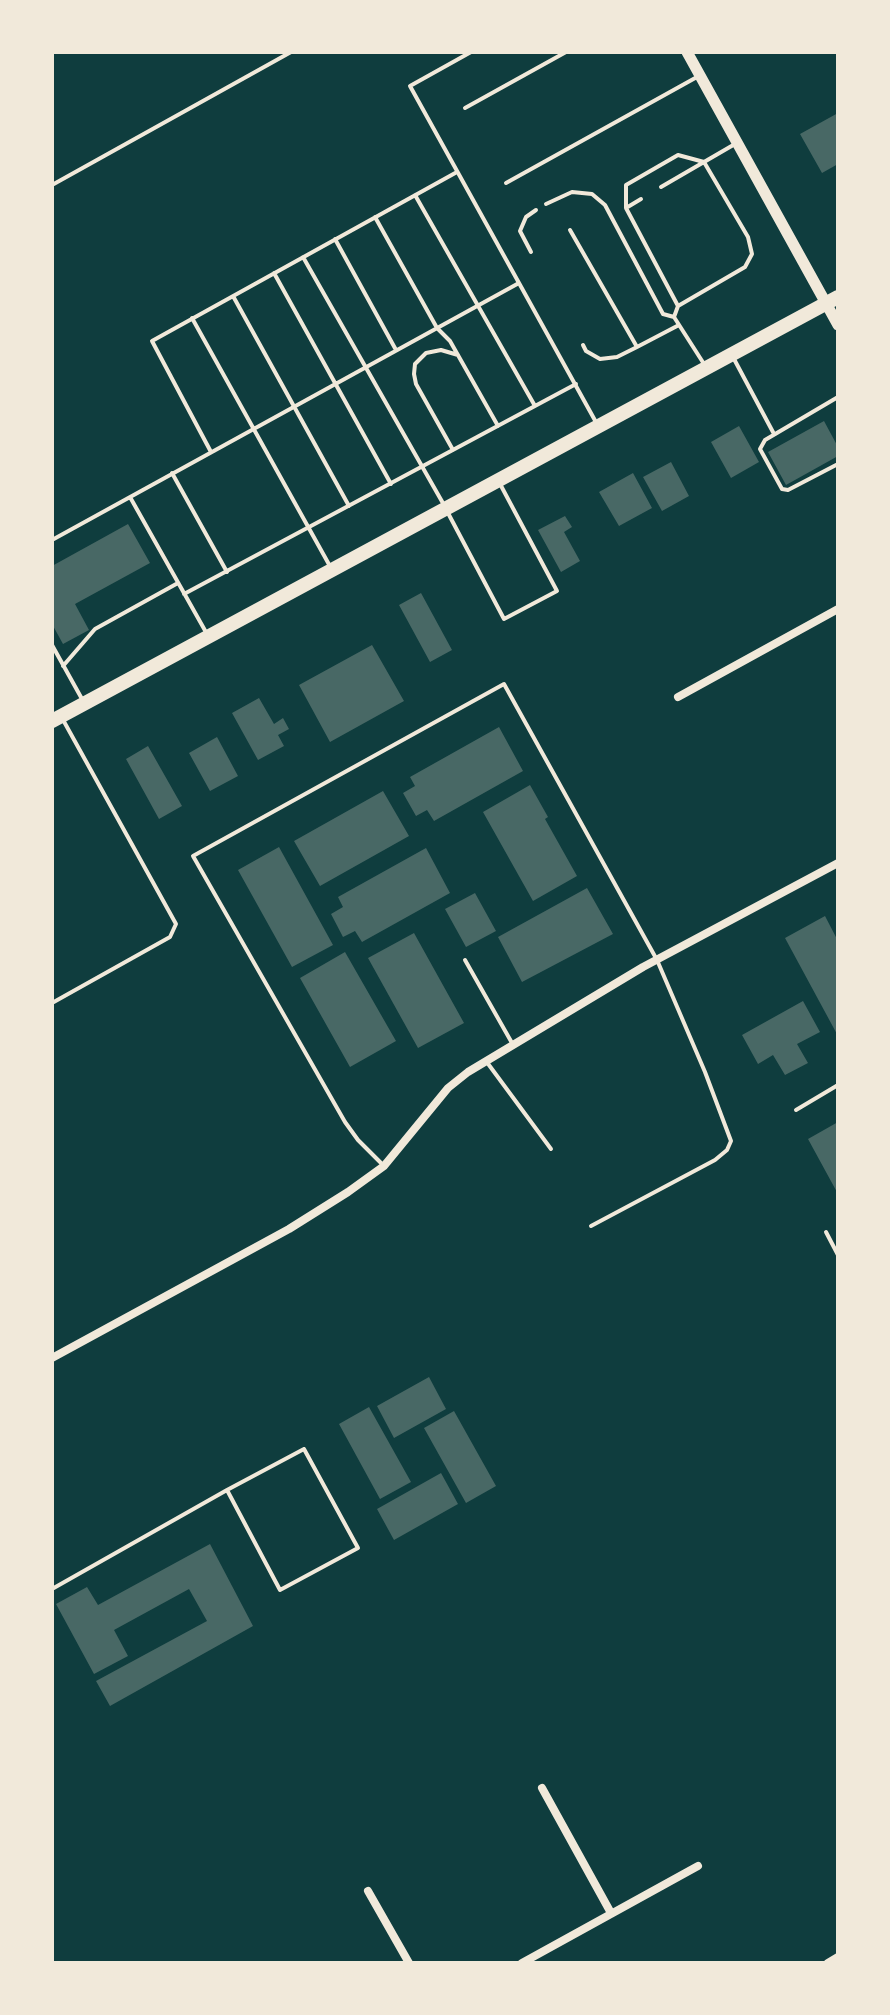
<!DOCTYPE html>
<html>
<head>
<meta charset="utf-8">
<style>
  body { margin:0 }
  #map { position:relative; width:890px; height:2015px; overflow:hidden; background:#0f3d3e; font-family:"Source Serif 4",serif }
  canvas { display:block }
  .frame { position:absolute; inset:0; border:54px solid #f1e9da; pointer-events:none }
</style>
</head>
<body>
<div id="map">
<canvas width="890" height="2015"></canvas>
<div class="frame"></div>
</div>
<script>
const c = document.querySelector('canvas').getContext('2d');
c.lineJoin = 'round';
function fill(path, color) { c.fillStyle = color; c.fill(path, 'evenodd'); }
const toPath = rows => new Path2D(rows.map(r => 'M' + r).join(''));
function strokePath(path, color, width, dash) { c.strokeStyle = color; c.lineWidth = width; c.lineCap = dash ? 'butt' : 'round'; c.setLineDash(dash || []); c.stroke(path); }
fill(toPath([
  [838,113,838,164,822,173,800,134],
  [824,421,838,447,838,456,786,485,768,452],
  [739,426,759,462,731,478,711,442],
  [671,462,689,496,662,511,643,477],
  [633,473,652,508,619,526,599,492],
  [565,516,572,527,564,532,580,561,561,572,538,530],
  [128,524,150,563,75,604,89,630,63,644,52,624,52,566],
  [421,593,452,650,430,662,399,605],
  [372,645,404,701,330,742,299,685],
  [259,698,274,724,283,718,289,729,278,735,284,746,258,760,232,713],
  [499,727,523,771,434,821,427,810,416,816,403,793,415,786,410,777],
  [217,737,238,776,210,791,189,753],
  [148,746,182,806,159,819,126,759],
  [530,785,548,817,545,819,577,876,533,901,483,812],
  [383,791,409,836,320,886,294,841],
  [279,847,333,945,292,967,238,870],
  [426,848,450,893,362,942,355,931,343,937,331,914,343,907,338,897],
  [587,888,613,934,522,982,498,937],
  [475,893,496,931,466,947,445,909],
  [825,916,838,941,838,1036,785,938],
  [414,933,464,1023,418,1048,368,958],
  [345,952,396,1041,350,1067,300,978],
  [803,1001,820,1032,797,1044,808,1063,785,1075,773,1055,758,1064,742,1035],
  [838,1122,838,1194,808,1139],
  [429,1377,446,1409,394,1438,377,1406],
  [369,1407,411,1482,380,1499,339,1424],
  [454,1411,496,1486,466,1503,424,1428],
  [441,1473,458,1504,394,1540,377,1509],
  [210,1544,253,1626,110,1706,96,1681,207,1621,189,1589,114,1630,128,1656,94,1674,56,1604,87,1587,98,1605]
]), '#486865');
strokePath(toPath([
  [471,52,410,86,597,424],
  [465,108,566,52],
  [506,183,697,77],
  [52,185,291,52],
  [661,187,735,144],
  [415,195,535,406],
  [641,199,626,208,678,306],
  [546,204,572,192,592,194,605,205,663,314,674,317],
  [626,208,626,185,678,155,704,162,748,237,752,254,745,267,678,306,674,317,704,364],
  [375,217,437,328,450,341,498,426],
  [570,230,637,347,679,325],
  [335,239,396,350],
  [531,252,520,231,526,217,536,210],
  [303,257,444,505],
  [274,273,391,484],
  [233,296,349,506],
  [192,318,331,568],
  [583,345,586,351,600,359,617,357,637,347],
  [734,359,774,434],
  [838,397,765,440,760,449,782,489,788,490,838,464],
  [453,450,416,384,414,374,415,364,426,353,441,350,458,355],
  [211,452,152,341,457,172],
  [172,473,227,572],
  [130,497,207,634],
  [448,513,504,619,557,591,499,482],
  [52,540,519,283],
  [184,594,576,384],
  [52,645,82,699],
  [63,666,95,629,178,583],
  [465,960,512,1043],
  [52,1003,170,937,176,924,62,718],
  [486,1061,551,1149],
  [796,1110,838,1085],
  [384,1166,358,1140,345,1122,193,856,504,684,657,960,705,1072,731,1141,727,1150,715,1160,591,1226],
  [826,1232,838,1255],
  [304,1449,358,1548,280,1590,227,1490,304,1449],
  [52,1589,227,1490]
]), '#f1e9da', 4);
strokePath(toPath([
  [678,697,838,609],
  [52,1358,289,1229,348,1192,384,1166,448,1088,468,1072,643,967,838,863],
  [542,1788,611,1913],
  [368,1891,409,1963],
  [522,1963,698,1866],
  [828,1963,838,1957]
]), '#f1e9da', 8);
strokePath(toPath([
  [687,52,838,325]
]), '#f1e9da', 11);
strokePath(toPath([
  [52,721,838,297]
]), '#f1e9da', 14);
</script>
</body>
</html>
